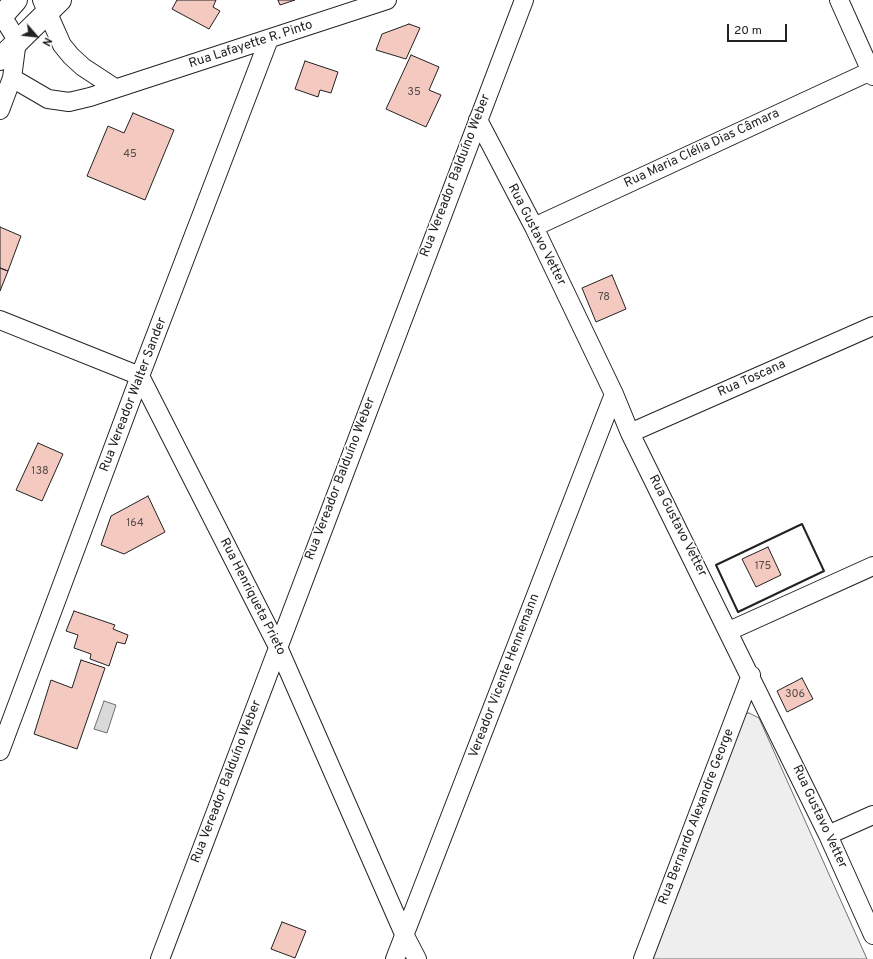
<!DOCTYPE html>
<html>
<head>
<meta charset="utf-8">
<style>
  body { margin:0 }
  #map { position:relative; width:873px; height:959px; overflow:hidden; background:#fff; font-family:Overpass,sans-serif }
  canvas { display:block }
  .north { position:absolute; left:16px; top:16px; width:40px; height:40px; -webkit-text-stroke:3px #fff; paint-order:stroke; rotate:118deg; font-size:11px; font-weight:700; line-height:16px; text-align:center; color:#222 }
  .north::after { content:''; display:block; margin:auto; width:14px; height:18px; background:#222; clip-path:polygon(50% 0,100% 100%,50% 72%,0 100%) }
  .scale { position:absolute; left:727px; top:24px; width:60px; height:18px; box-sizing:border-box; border:2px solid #222; border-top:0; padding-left:5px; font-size:12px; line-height:14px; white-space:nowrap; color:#222; -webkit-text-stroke:3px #fff; paint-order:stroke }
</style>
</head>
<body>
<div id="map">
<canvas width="873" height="959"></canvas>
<div class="north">N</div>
<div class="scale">20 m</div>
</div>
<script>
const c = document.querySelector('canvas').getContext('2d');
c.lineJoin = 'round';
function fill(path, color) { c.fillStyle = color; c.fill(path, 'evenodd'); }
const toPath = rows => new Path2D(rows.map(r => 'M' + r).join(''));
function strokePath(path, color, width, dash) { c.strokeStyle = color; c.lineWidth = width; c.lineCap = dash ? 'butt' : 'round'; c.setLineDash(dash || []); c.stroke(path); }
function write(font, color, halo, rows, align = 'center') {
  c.font = font + ' Overpass,sans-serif'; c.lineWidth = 3; c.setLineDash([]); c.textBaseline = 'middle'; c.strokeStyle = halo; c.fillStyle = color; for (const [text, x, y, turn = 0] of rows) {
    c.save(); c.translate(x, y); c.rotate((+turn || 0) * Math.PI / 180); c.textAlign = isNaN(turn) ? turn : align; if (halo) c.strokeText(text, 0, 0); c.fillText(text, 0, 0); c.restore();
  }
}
const green = toPath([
  [749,713,759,718,867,959,650,959,742,714,749,713]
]);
fill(green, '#eee');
strokePath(green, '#6f6f6f', 1);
const water = toPath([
  [104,701,116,705,107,733,94,729,104,701]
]);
fill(water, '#d9d9d9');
strokePath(water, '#6f6f6f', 1);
const building = toPath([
  [177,0,216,0,213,7,220,11,209,29,172,9,177,0],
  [278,0,295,0,280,5,278,0],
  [409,24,420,28,406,59,376,50,382,34,409,24],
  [411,55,439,67,429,90,441,95,426,127,386,109,411,55],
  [305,61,338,72,331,93,320,90,318,97,295,89,305,61],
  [133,113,174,130,145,200,87,176,108,126,124,133,133,113],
  [0,227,21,236,8,271,0,268,0,227],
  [0,268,8,271,0,291,0,268],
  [612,275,626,309,596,322,582,288,612,275],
  [38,443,63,454,42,501,16,490,38,443],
  [148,496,165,532,124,554,101,545,111,516,148,496],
  [768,547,781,575,756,587,742,559,768,547],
  [74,611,115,625,113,629,128,635,125,644,117,642,109,666,90,659,91,654,74,648,78,635,66,631,74,611],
  [81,660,105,668,77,749,34,734,51,680,72,688,81,660],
  [802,678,813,699,787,712,777,691,802,678],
  [282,922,306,931,295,958,271,949,282,922]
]);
fill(building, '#f3c9c0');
strokePath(building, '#222', 1);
const street = toPath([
  [42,0,62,45,71,56,83,67,115,88],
  [839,0,873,76],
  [12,78,48,99,69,102,90,97,387,0],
  [0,110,12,78,17,40,2,16],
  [478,120,534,227,614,394,630,433,828,835,873,935],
  [534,227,871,71],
  [0,320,140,376,278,647,404,934,417,959],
  [630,433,873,326],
  [729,631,873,566],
  [0,751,140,376,269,39],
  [828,835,873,815],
  [160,959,524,0],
  [395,959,614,394],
  [643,959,751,675]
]);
const secondary = toPath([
  [0,18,16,0],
  [0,59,60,0]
]);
strokePath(street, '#222', 20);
strokePath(secondary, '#222', 24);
strokePath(street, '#fff', 18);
strokePath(secondary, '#fff', 22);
strokePath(toPath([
  [802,524,824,571,738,612,716,565,802,524]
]), '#222', 2);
write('11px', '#564c4a', null, [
  ["35",414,93],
  ["45",130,155],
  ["78",604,298],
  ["138",40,472],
  ["164",135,524],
  ["175",763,567],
  ["306",795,695]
]);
write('13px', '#222', '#fff', [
  ["Rua Lafayette R. Pinto",251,45,-18],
  ["Rua Maria Clélia Dias Câmara",702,149,-25],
  ["Rua Vereador Balduíno Weber",456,176,-69],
  ["Rua Gustavo Vetter",536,235,63],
  ["Rua Toscana",752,379,-24],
  ["Rua Vereador Walter Sander",134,395,-69],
  ["Rua Vereador Balduíno Weber",341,479,-69],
  ["Rua Gustavo Vetter",677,526,63],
  ["Rua Henriqueta Prieto",252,597,63],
  ["Vereador Vicente Hennemann",505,676,-69],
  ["Rua Vereador Balduíno Weber",227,782,-69],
  ["Rua Bernardo Alexandre George",697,817,-69],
  ["Rua Gustavo Vetter",819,817,65]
]);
</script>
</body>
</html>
